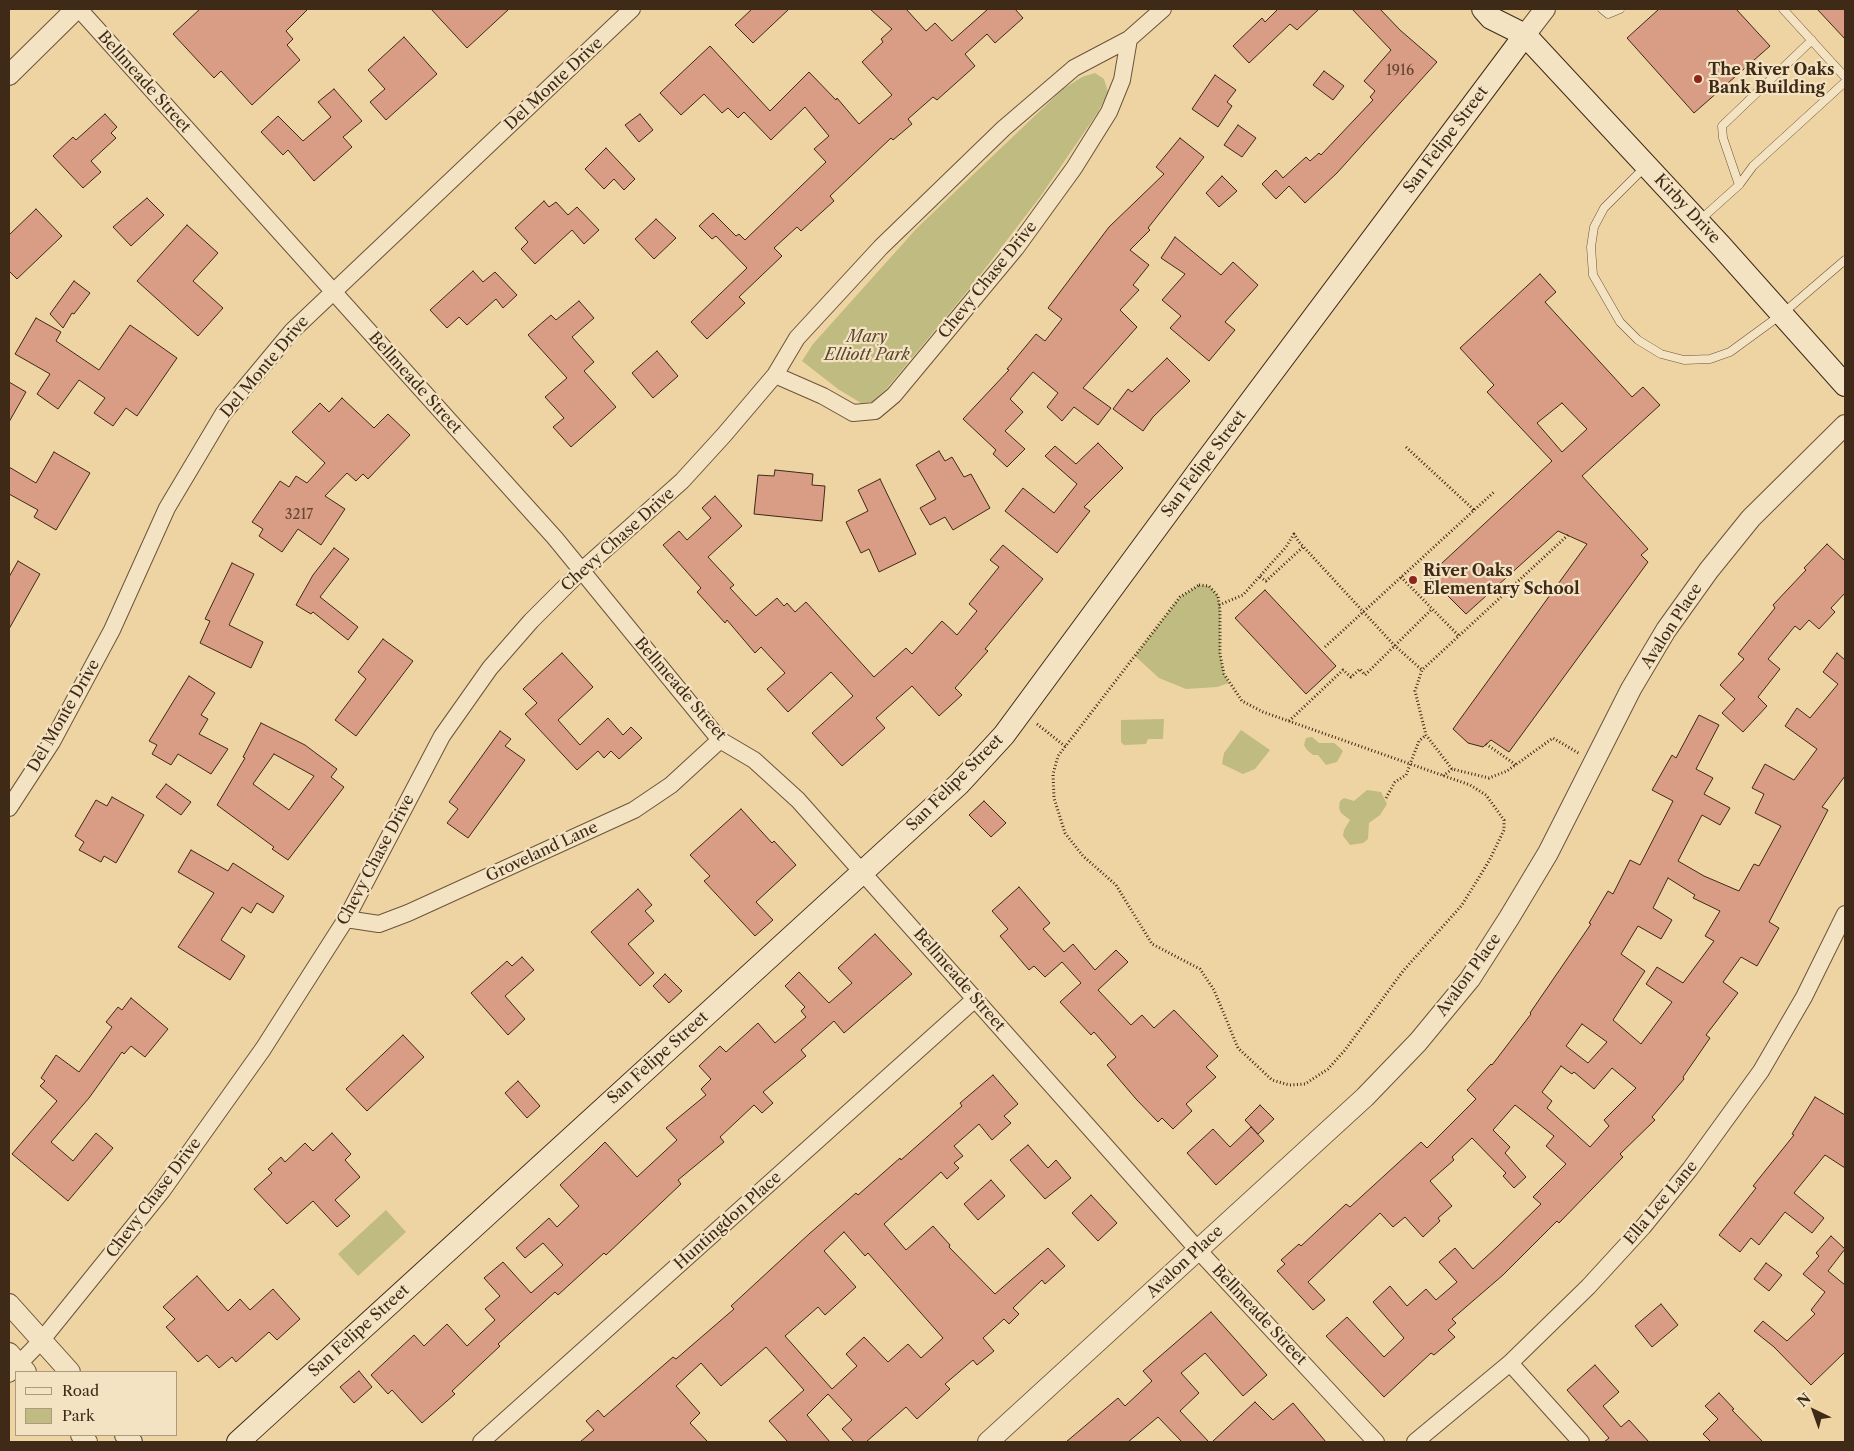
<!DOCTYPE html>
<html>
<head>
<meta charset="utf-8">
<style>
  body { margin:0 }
  #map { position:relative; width:1854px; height:1451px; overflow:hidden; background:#eed4a3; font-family:"Libre Caslon Text",serif }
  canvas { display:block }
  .frame { position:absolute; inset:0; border:10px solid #3f2917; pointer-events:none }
  .legend { position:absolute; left:15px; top:1371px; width:162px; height:65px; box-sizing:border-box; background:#f4e3c3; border:1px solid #ac997e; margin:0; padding:6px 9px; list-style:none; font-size:15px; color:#3f2917 }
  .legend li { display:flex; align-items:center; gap:10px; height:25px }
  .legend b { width:25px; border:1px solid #ac997e }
  .north { position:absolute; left:1789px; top:1386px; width:50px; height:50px; -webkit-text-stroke:4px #f4e3c3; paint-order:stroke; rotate:318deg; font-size:14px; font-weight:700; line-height:20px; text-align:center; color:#3f2917 }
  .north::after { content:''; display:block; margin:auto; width:18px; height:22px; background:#3f2917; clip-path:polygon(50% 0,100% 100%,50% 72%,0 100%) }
</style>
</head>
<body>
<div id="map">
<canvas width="1854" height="1451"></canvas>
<div class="frame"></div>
<ul class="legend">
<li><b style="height:6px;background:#f4e3c3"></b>Road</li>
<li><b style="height:14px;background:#bfbb81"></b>Park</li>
</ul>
<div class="north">N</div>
</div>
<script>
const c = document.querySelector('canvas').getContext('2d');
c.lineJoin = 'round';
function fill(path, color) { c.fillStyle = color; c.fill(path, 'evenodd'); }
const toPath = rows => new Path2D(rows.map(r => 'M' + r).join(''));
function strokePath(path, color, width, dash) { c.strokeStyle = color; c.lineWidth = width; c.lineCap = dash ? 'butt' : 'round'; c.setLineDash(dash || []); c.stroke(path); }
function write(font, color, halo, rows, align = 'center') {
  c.font = font + ' "Libre Caslon Text",serif'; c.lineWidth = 4.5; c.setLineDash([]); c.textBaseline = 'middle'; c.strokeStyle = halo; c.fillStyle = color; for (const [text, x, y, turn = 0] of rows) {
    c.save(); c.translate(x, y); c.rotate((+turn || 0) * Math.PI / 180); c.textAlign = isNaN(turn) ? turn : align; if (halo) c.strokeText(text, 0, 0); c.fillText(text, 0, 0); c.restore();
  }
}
fill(toPath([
  [1095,73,1104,79,1108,92,1098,112,1040,197,974,283,887,388,872,402,861,403,838,389,802,361,813,344,917,228,1063,89,1082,77],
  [1199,585,1209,586,1218,596,1220,610,1220,654,1224,674,1229,683,1217,687,1186,689,1159,678,1135,656,1180,597],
  [1164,719,1163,739,1148,739,1146,744,1124,745,1121,742,1121,720],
  [1241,730,1270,750,1255,769,1243,774,1222,764,1224,753],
  [1312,737,1319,743,1334,743,1340,748,1343,751,1337,762,1326,765,1318,755,1313,755,1307,750,1304,745,1306,738],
  [1367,790,1381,792,1387,804,1380,815,1369,823,1368,839,1363,843,1350,845,1343,836,1344,830,1350,820,1341,813,1339,808,1340,801,1344,798,1354,801],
  [386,1210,406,1232,358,1276,338,1254]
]), '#bfbb81');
const building = toPath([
  [200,9,308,9,286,31,293,39,287,45,300,60,252,105,221,71,214,78,173,34,200,9],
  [431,9,509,9,467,48,431,9],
  [752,9,789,9,753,43,735,25,752,9],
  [870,9,906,9,926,31,935,23,952,41,988,9,1015,9,1023,18,995,43,987,34,965,54,975,66,937,100,933,97,908,119,912,124,893,140,891,138,830,196,834,201,801,231,797,227,774,248,782,256,739,297,745,303,707,339,691,322,747,268,716,236,712,239,699,226,713,213,736,236,739,234,745,240,826,162,814,149,829,136,805,107,771,140,744,112,738,118,728,108,722,113,704,94,681,115,660,93,710,46,770,111,809,72,836,100,837,98,859,124,892,95,862,62,883,42,881,39,892,29,870,9],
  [1276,9,1319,9,1297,30,1290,24,1249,63,1233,46,1262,18,1265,22,1277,10,1276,9],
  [1352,9,1380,9,1400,30,1437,62,1337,173,1305,203,1289,186,1276,199,1262,184,1276,170,1283,178,1306,157,1310,161,1319,153,1321,155,1373,100,1370,97,1375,91,1364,81,1391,50,1352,9],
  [1659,9,1736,9,1770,46,1694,113,1627,38,1659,9],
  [1817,9,1845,9,1845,39,1817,9],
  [404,37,437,74,386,120,370,102,385,89,368,70,404,37],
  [1324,71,1344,86,1333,100,1313,85,1324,71],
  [1215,75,1236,90,1227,102,1232,106,1218,127,1192,109,1215,75],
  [334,89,362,121,343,137,352,147,314,181,288,150,283,155,261,132,278,116,303,141,331,117,318,102,334,89],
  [105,114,117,127,111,133,116,138,91,161,101,172,83,188,53,156,73,137,76,140,105,114],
  [640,114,653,130,639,142,625,125,640,114],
  [1238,125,1256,138,1242,157,1224,145,1238,125],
  [1180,138,1204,157,1148,228,1150,230,1130,250,1149,265,1133,285,1139,290,1120,310,1137,327,1083,388,1111,408,1098,425,1074,407,1062,421,1047,407,1058,393,1033,372,1010,399,1023,412,1005,431,1025,449,1007,467,993,454,996,450,963,419,1009,370,1007,369,1036,334,1045,341,1062,319,1048,308,1109,227,1164,174,1156,167,1180,138],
  [606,148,635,179,624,190,614,179,604,189,585,169,606,148],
  [1222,176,1237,191,1219,207,1206,193,1222,176],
  [147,198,164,215,131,246,113,227,147,198],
  [544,201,549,207,556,202,568,215,577,207,599,230,584,244,572,230,535,264,521,249,528,242,515,228,544,201],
  [36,209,62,236,17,279,9,271,9,235,36,209],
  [656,219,676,238,654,259,635,239,656,219],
  [187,225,218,253,193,281,223,308,198,336,137,281,187,225],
  [1175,237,1221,275,1233,262,1258,285,1225,322,1235,330,1209,361,1170,328,1181,316,1162,300,1185,274,1161,258,1175,237],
  [473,271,483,282,495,272,517,295,503,308,496,299,467,325,459,317,447,328,430,310,473,271],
  [1540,274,1556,292,1545,302,1632,397,1643,387,1660,405,1582,476,1648,549,1641,555,1648,562,1509,752,1491,740,1483,747,1468,743,1453,729,1587,544,1558,531,1466,614,1428,576,1552,461,1487,392,1494,385,1460,348,1540,274],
  [1562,403,1587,429,1562,452,1537,423,1562,403],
  [74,281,90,293,74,314,72,313,63,328,50,314,74,281],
  [579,301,594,318,572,337,594,362,584,371,616,407,571,447,553,427,564,418,545,397,567,378,528,335,551,315,556,320,579,301],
  [36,318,61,332,56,341,99,370,130,325,177,358,137,416,126,408,113,426,94,413,105,398,79,380,58,409,37,394,50,374,15,354,36,318],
  [657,351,678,376,653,398,632,373,657,351],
  [1167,358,1190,381,1153,417,1143,431,1113,409,1128,389,1132,392,1167,358],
  [9,382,26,392,9,422,9,382],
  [342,398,374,428,388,414,410,435,368,479,363,474,356,481,347,473,325,496,345,509,321,545,298,529,282,552,259,536,263,529,252,522,280,481,289,487,296,476,307,483,325,463,292,432,320,403,329,412,342,398],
  [1098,443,1123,468,1084,507,1090,511,1057,553,1005,511,1023,488,1054,513,1077,484,1045,456,1055,446,1076,464,1098,443],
  [939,451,945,461,952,457,964,477,971,474,990,508,953,530,945,517,930,525,920,508,936,499,916,465,939,451],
  [54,452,90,473,56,530,34,517,38,510,9,494,9,467,36,483,54,452],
  [775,470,813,474,812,485,825,486,822,521,754,514,758,475,774,476,775,470],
  [880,479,916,554,879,572,869,549,861,553,846,522,868,511,858,490,880,479],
  [715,496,742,526,708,557,734,585,730,588,756,616,777,598,784,606,787,603,795,612,806,602,874,677,906,648,912,654,942,621,957,635,977,611,969,604,999,567,990,560,1003,545,1043,579,985,649,988,651,955,688,962,695,939,716,912,686,876,718,885,728,842,766,812,733,853,696,831,672,788,712,767,689,785,673,761,647,755,653,727,620,725,623,697,592,701,588,663,545,679,531,687,540,711,518,702,508,715,496],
  [1827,544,1845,561,1845,593,1831,608,1835,612,1819,629,1809,620,1800,630,1795,626,1768,659,1780,669,1758,697,1767,706,1743,732,1722,713,1735,699,1720,685,1744,659,1738,654,1775,608,1773,605,1806,570,1804,568,1827,544],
  [334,548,349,559,320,597,358,627,348,640,313,612,311,614,296,605,313,575,334,548],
  [18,561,40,574,9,629,9,577,18,561],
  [232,563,254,574,229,625,263,642,251,668,200,643,210,621,205,619,232,563],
  [1265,590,1336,666,1306,694,1235,618,1265,590],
  [383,639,413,661,356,736,335,720,366,679,358,672,383,639],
  [562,653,593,687,558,720,580,745,608,718,623,735,631,727,642,738,619,759,611,751,604,758,598,751,577,770,525,714,537,703,523,689,562,653],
  [1837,653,1845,660,1845,776,1822,807,1828,810,1769,922,1779,928,1757,966,1741,957,1723,982,1738,993,1706,1035,1710,1038,1683,1077,1684,1079,1652,1117,1655,1120,1620,1154,1623,1157,1559,1223,1557,1221,1503,1275,1452,1319,1456,1323,1448,1330,1455,1337,1434,1355,1431,1353,1384,1397,1326,1336,1347,1317,1384,1357,1404,1338,1373,1302,1390,1286,1407,1306,1426,1289,1436,1300,1457,1282,1439,1262,1455,1248,1473,1269,1497,1247,1541,1204,1533,1197,1566,1164,1546,1146,1554,1136,1515,1105,1493,1130,1510,1147,1505,1153,1526,1177,1514,1188,1503,1176,1506,1173,1472,1138,1452,1157,1454,1160,1430,1181,1452,1206,1438,1218,1440,1221,1423,1237,1405,1217,1393,1227,1380,1213,1308,1282,1325,1300,1313,1310,1277,1271,1285,1264,1281,1260,1299,1244,1301,1246,1346,1204,1350,1207,1421,1142,1427,1148,1476,1099,1467,1090,1491,1064,1492,1065,1531,1014,1530,1013,1591,924,1589,923,1608,891,1613,894,1630,860,1640,865,1673,801,1652,790,1672,755,1676,758,1699,715,1719,725,1696,769,1713,778,1704,794,1730,808,1720,825,1702,815,1678,861,1704,876,1739,891,1754,864,1759,866,1781,826,1755,813,1764,794,1752,788,1765,764,1794,780,1817,749,1785,726,1797,708,1810,718,1838,684,1823,672,1837,653],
  [1668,878,1695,895,1693,898,1720,911,1705,936,1714,941,1683,983,1657,967,1646,984,1672,1002,1641,1044,1613,1020,1645,971,1621,954,1638,926,1661,939,1672,920,1653,908,1668,878],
  [1582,1024,1607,1042,1588,1063,1566,1046,1582,1024],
  [1561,1066,1572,1074,1574,1072,1594,1089,1612,1068,1636,1088,1604,1120,1609,1126,1590,1147,1547,1108,1552,1101,1542,1092,1561,1066],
  [189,676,215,693,201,715,208,719,199,734,228,749,211,774,178,754,171,765,152,754,157,745,149,741,189,676],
  [261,723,305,745,337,769,331,777,344,787,288,860,272,849,274,847,217,805,245,758,243,757,261,723],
  [274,754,314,776,289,810,253,784,274,754],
  [500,731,511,739,505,746,525,760,468,838,447,823,458,809,449,802,500,731],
  [166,784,191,802,181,815,156,797,166,784],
  [112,797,144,815,116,863,104,856,101,862,79,850,84,842,75,836,96,800,107,806,112,797],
  [984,801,1006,823,991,837,969,815,984,801],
  [741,809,772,843,774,841,796,865,756,902,773,920,755,936,704,881,710,876,690,855,741,809],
  [191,850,228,871,233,863,284,896,273,913,257,903,251,913,242,907,221,940,245,956,230,980,178,947,214,893,178,872,191,850],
  [1019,887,1050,923,1043,929,1064,952,1073,944,1095,970,1116,950,1128,962,1098,990,1131,1025,1142,1015,1154,1028,1174,1010,1218,1056,1206,1067,1216,1077,1186,1104,1192,1111,1173,1129,1162,1118,1158,1122,1136,1099,1107,1065,1116,1057,1094,1032,1091,1035,1060,1002,1081,983,1062,962,1045,977,1034,966,1029,970,1000,936,1008,929,992,911,1019,887],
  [638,889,652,905,645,911,654,921,628,944,654,973,640,986,591,932,638,889],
  [875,934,912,974,844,1033,834,1021,801,1050,806,1056,763,1092,773,1103,762,1113,754,1105,720,1137,724,1142,678,1180,681,1184,606,1255,604,1253,558,1295,555,1292,498,1344,500,1346,452,1391,455,1394,422,1423,392,1390,388,1394,371,1375,414,1335,424,1346,447,1324,467,1346,495,1320,485,1309,500,1296,484,1278,503,1262,531,1293,563,1265,543,1243,525,1258,516,1248,549,1218,557,1227,579,1206,560,1185,592,1155,605,1142,637,1177,677,1140,666,1128,706,1095,701,1089,711,1079,699,1066,720,1046,726,1052,758,1023,775,1043,806,1017,801,1011,805,1007,785,986,799,972,829,1003,852,983,838,968,875,934],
  [522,957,534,970,505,996,525,1019,508,1035,471,993,507,961,512,966,522,957],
  [665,974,682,991,669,1003,653,986,665,974],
  [131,998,168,1029,145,1057,131,1046,124,1054,122,1052,89,1098,51,1142,73,1161,96,1133,113,1148,68,1201,12,1154,57,1101,40,1086,45,1081,41,1078,56,1055,79,1072,112,1027,106,1022,118,1007,122,1010,131,998],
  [403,1035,424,1057,367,1111,346,1089,403,1035],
  [993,1075,1018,1104,1004,1116,1011,1123,992,1140,979,1124,954,1146,963,1156,954,1163,959,1168,947,1179,941,1172,884,1224,906,1250,933,1226,950,1245,949,1247,995,1294,1048,1248,1065,1266,1045,1284,1042,1280,1013,1308,1019,1314,1009,1324,1004,1319,983,1338,994,1351,977,1365,973,1360,945,1384,950,1389,917,1419,906,1407,866,1442,854,1442,842,1429,852,1420,828,1394,807,1415,830,1442,788,1442,769,1421,804,1390,766,1347,721,1386,701,1363,676,1386,700,1413,690,1423,708,1442,580,1442,594,1430,586,1421,598,1410,604,1417,673,1357,676,1359,734,1309,731,1306,809,1234,856,1193,858,1195,900,1158,901,1160,962,1106,960,1103,993,1075],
  [844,1232,865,1256,868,1253,943,1338,921,1358,908,1344,888,1362,864,1337,846,1354,857,1366,832,1389,785,1336,818,1307,825,1315,856,1287,824,1251,844,1232],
  [518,1081,540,1106,527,1118,505,1093,518,1081],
  [1815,1097,1845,1115,1845,1168,1825,1155,1794,1193,1824,1218,1812,1233,1785,1212,1759,1245,1751,1238,1740,1252,1719,1235,1756,1188,1753,1186,1794,1135,1792,1134,1815,1097],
  [1260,1105,1274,1119,1258,1134,1245,1120,1260,1105],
  [1251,1127,1264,1141,1216,1185,1187,1153,1213,1129,1230,1147,1251,1127],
  [332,1133,351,1154,345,1160,360,1177,335,1200,350,1216,337,1227,313,1201,287,1224,254,1189,272,1173,268,1169,281,1157,285,1162,305,1143,313,1151,332,1133],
  [1028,1145,1048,1168,1056,1160,1071,1178,1045,1199,1010,1160,1028,1145],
  [991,1180,1005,1196,978,1220,964,1204,991,1180],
  [1091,1195,1117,1223,1098,1241,1072,1213,1091,1195],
  [1831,1236,1845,1249,1828,1271,1845,1285,1845,1352,1811,1385,1774,1347,1754,1331,1763,1321,1787,1341,1815,1314,1811,1310,1825,1292,1803,1274,1819,1256,1816,1253,1831,1236],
  [1766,1263,1782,1275,1769,1291,1754,1279,1766,1263],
  [197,1276,228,1311,240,1299,250,1310,273,1289,300,1319,277,1340,269,1332,236,1362,232,1357,219,1368,207,1355,198,1362,166,1327,175,1319,163,1307,197,1276],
  [1661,1304,1678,1325,1652,1347,1635,1326,1661,1304],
  [1211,1312,1267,1375,1243,1396,1205,1353,1181,1373,1199,1393,1180,1411,1209,1442,1182,1442,1158,1417,1128,1442,1066,1442,1118,1398,1125,1406,1152,1381,1143,1371,1211,1312],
  [1595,1365,1619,1392,1603,1406,1621,1427,1629,1420,1649,1442,1604,1442,1609,1438,1567,1390,1595,1365],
  [359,1371,372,1387,354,1403,340,1387,359,1371],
  [1719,1393,1734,1409,1732,1410,1763,1442,1711,1442,1703,1434,1718,1419,1705,1406,1719,1393],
  [1255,1402,1273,1420,1293,1403,1326,1442,1212,1442,1255,1402]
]);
fill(building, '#d99c84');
strokePath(building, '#3f2917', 1);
const service = toPath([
  [1602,9,1608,14,1620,9],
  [1783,9,1845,77],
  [1645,167,1604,208,1594,227,1591,247,1593,275,1620,322,1638,340,1661,354,1684,360,1710,359,1730,352,1782,314,1845,260],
  [1739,185,1723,138,1722,126,1812,40],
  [1700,220,1739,185,1753,166,1845,82]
]);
const minor = toPath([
  [79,9,555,538,720,740,754,760,798,800,1198,1250,1376,1442],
  [775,375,823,396,853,413,875,411,894,395,1016,248,1074,168,1109,112,1122,80,1129,39],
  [9,808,52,742,112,630,167,508,223,414,292,331,632,9],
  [346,919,379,924,408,913,634,810,671,785,720,740],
  [1510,1363,1581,1442],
  [9,1374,41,1341,162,1191,263,1049,346,919,442,736,490,668,531,621,581,571,682,481,724,435,775,375,797,338,881,247,1004,128,1074,68,1129,39,1163,9],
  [481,1442,975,999],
  [1415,1442,1510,1363,1588,1287,1643,1227,1690,1169,1761,1071,1804,997,1845,914]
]);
const tertiary = toPath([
  [1525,35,1545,9],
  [9,75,76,9],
  [9,1304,70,1372],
  [9,1353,26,1372],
  [81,1435,87,1442],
  [125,1435,132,1442],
  [988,1442,1365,1097,1418,1042,1470,979,1509,918,1548,853,1631,689,1666,630,1709,570,1751,518,1845,425]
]);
const secondary = toPath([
  [1483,9,1491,18,1525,35,1721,246,1845,385],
  [238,1442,959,784,1004,735,1203,465,1525,35]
]);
strokePath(service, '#6b543a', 9);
strokePath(minor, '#6b543a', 18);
strokePath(tertiary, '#6b543a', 22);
strokePath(secondary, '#3f2917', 24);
strokePath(toPath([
  [1406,447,1474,510],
  [1568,535,1422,670,1415,691,1426,735,1452,769,1489,778,1507,771,1553,738,1580,754],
  [1260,577,1266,581,1303,547],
  [1401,577,1459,636],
  [1199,585,1209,586,1218,596,1220,610,1220,654,1224,674,1242,701,1263,712,1470,785,1486,795,1504,820,1504,830,1489,861,1462,905,1403,971,1345,1050,1328,1069,1305,1084,1289,1085,1272,1080,1238,1048,1214,990,1200,969,1152,944,1116,885,1083,856,1065,833,1054,798,1053,774,1058,756,1180,597,1199,585],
  [1219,605,1243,595,1286,547,1294,534,1299,542,1394,645,1422,670],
  [1325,647,1495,491],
  [1289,721,1343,670,1351,677,1360,669,1365,675,1432,609],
  [1037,724,1066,747],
  [1486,744,1516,765],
  [1443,776,1452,769],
  [1386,798,1395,782,1406,775,1419,741,1426,735]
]), '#3f2917', 3, [1, 2.5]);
strokePath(service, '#f4e3c3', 8);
strokePath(minor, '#f4e3c3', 16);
strokePath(tertiary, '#f4e3c3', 20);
strokePath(secondary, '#f4e3c3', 22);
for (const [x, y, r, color] of [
  [1698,79,5,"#8f2418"],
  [1413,580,5,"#8f2418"]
]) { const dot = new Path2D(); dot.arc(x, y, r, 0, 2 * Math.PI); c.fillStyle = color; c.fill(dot); strokePath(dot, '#f4e3c3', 2); }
write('14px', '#664632', null, [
  ["1916",1400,71],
  ["3217",299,515]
]);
write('bold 16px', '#3f2917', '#f4e3c3', [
  ["The River Oaks",1708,70],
  ["Bank Building",1708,88],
  ["River Oaks",1423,571],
  ["Elementary School",1423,589]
], 'left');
write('16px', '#3f2917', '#f4e3c3', [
  ["Bellmeade Street",144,82,48],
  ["Del Monte Drive",554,84,-43],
  ["San Felipe Street",1446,140,-53],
  ["Kirby Drive",1687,209,47],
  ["Chevy Chase Drive",988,280,-51],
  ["Del Monte Drive",265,367,-50],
  ["Bellmeade Street",415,383,48],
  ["San Felipe Street",1204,464,-53],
  ["Chevy Chase Drive",618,540,-42],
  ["Avalon Place",1672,626,-57],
  ["Bellmeade Street",680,689,49],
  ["Del Monte Drive",64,716,-60],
  ["San Felipe Street",955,783,-45],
  ["Groveland Lane",542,852,-25],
  ["Chevy Chase Drive",376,860,-62],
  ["Avalon Place",1469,975,-54],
  ["Bellmeade Street",959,980,49],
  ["San Felipe Street",658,1058,-42],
  ["Chevy Chase Drive",154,1198,-53],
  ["Ella Lee Lane",1661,1203,-50],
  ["Huntingdon Place",728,1221,-42],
  ["Avalon Place",1185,1262,-43],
  ["Bellmeade Street",1259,1315,47],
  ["San Felipe Street",359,1331,-42]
]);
write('italic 16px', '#59462c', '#f4e3c3', [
  ["Mary",867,337],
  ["Elliott Park",867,355]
]);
</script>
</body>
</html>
